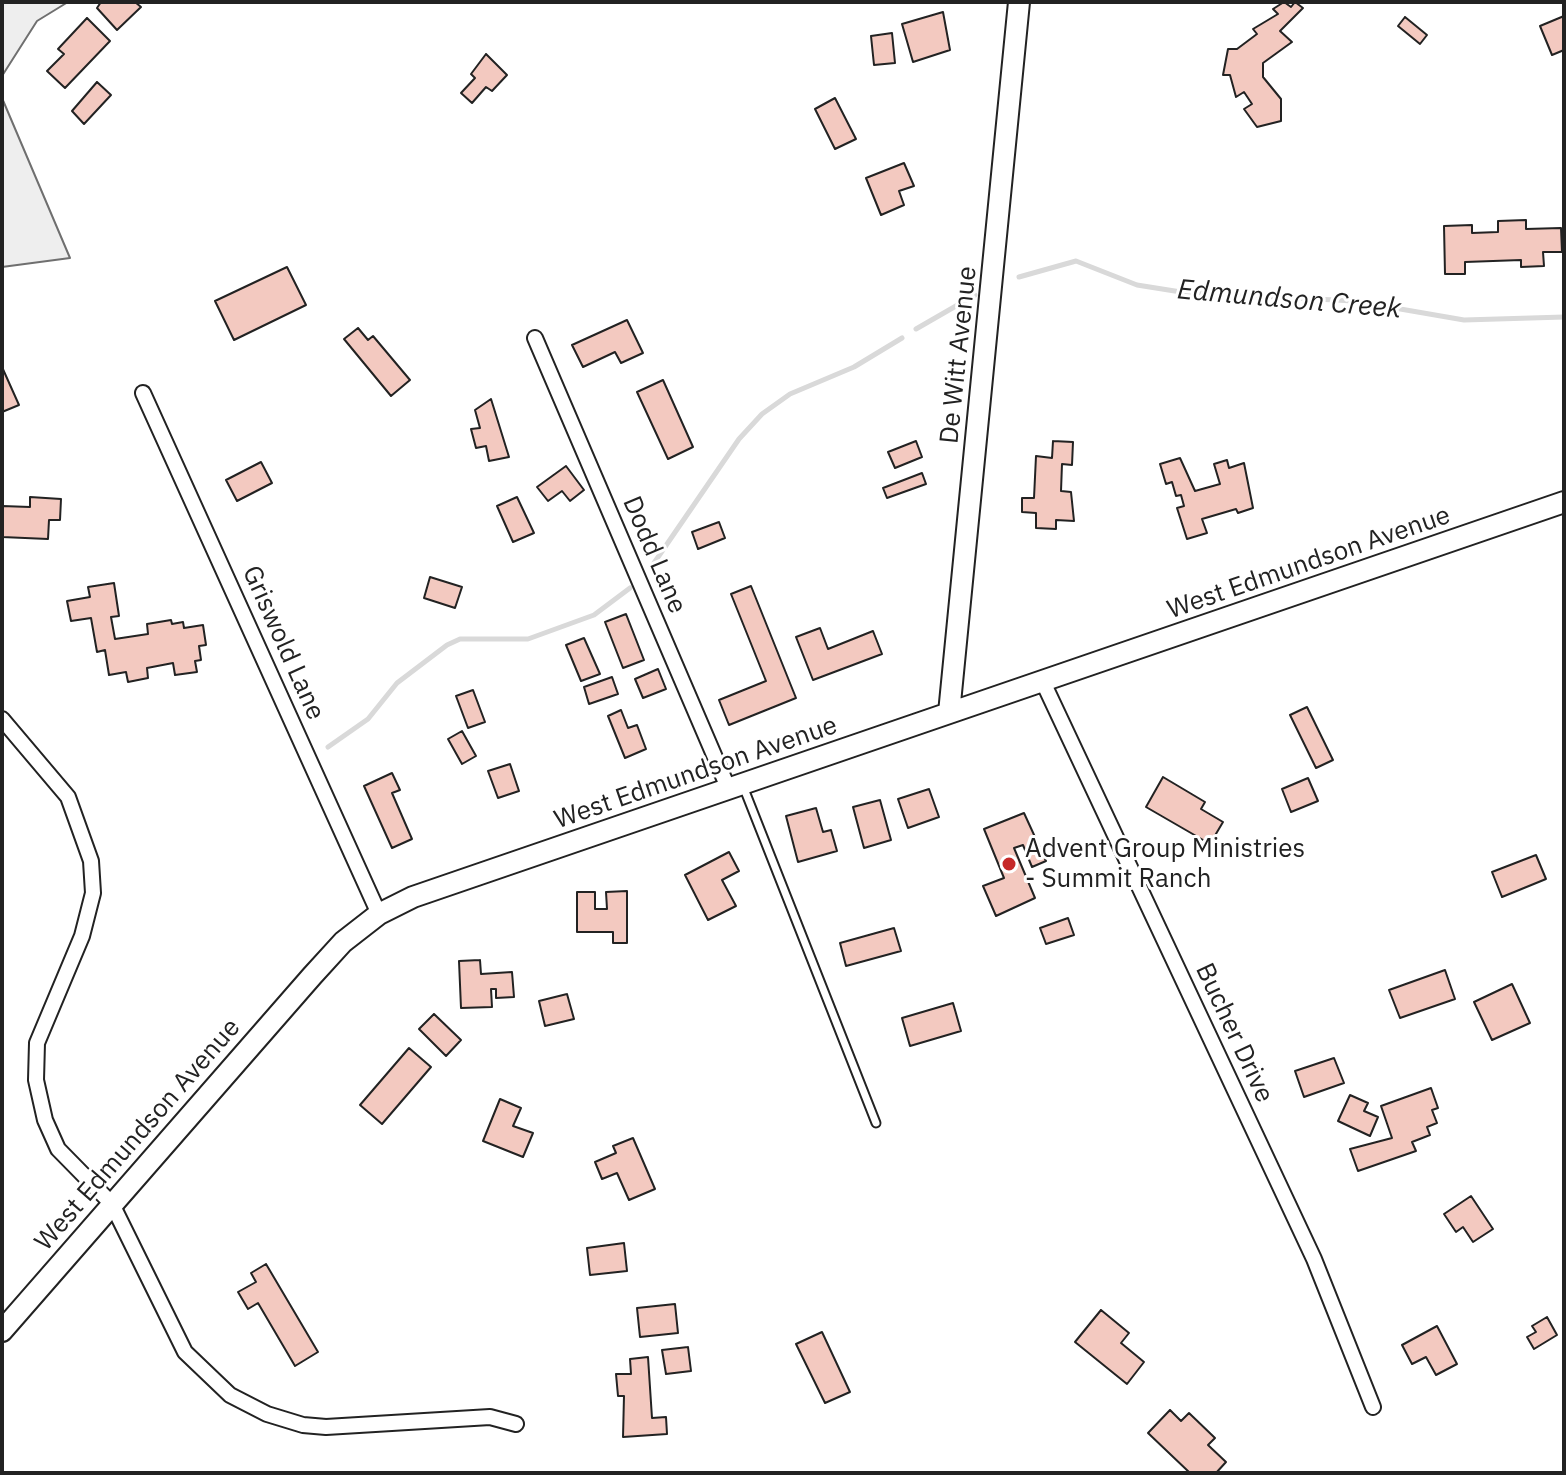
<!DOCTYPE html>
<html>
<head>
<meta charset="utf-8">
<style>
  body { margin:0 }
  #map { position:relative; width:1566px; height:1475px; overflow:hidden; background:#fff; font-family:"IBM Plex Sans",sans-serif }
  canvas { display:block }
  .frame { position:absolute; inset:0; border:4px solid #222; pointer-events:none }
</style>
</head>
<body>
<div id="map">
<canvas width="1566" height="1475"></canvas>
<div class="frame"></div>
</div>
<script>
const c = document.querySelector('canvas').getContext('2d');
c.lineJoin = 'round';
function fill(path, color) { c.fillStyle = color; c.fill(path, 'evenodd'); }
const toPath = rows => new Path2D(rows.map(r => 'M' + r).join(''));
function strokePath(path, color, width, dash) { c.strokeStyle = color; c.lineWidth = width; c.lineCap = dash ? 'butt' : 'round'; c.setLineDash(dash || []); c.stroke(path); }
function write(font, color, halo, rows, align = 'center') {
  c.font = font + ' "IBM Plex Sans",sans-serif'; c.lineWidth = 6; c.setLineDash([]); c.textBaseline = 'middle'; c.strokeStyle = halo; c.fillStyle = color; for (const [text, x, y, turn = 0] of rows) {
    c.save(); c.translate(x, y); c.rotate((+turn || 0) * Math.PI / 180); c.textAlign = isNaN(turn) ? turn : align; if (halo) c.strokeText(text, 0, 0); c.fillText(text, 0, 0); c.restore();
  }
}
const green = toPath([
  [2,2,68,2,37,21,2,76,2,2],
  [2,98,70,258,2,267,2,98]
]);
fill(green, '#eee');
strokePath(green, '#6f6f6f', 2);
strokePath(toPath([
  [1019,277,1076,261,1137,285,1181,292,1354,301,1464,320,1564,317],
  [916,329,975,295],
  [654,563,739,439,762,414,790,394,854,367,902,338],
  [328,747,368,719,397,683,447,645,460,639,528,639,594,615,630,588]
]), '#d9d9d9', 5);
const building = toPath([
  [101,2,135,2,141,7,117,30,97,8,101,2],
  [1284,2,1291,7,1295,2,1303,8,1280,31,1292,42,1263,63,1263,77,1281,99,1281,121,1257,127,1244,109,1252,104,1244,92,1236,97,1230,75,1223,75,1228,49,1237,49,1257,34,1253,29,1278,14,1273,9,1284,2],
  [943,12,950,50,913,62,902,24,943,12],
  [1564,16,1564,50,1552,55,1540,26,1564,16],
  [1405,17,1427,35,1420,44,1398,26,1405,17],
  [87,18,110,41,65,88,47,71,64,54,58,49,87,18],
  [892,33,895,63,874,65,871,36,892,33],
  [486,54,507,75,492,91,486,87,472,103,461,93,475,78,471,74,486,54],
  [97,82,111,95,84,124,72,111,97,82],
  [835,98,856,139,835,149,815,109,835,98],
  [904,163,914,186,899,191,904,205,881,215,866,178,904,163],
  [1526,220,1526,229,1561,228,1562,252,1543,252,1544,266,1521,267,1521,260,1465,262,1465,274,1445,274,1444,226,1472,225,1472,233,1498,232,1498,221,1526,220],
  [287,267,306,305,234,340,215,301,287,267],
  [627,320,643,353,621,363,615,352,583,367,572,345,627,320],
  [358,328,368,340,373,336,410,380,391,396,344,339,358,328],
  [2,367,19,405,2,412,2,367],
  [663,380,693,447,668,459,637,392,663,380],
  [491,399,509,457,489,461,486,446,476,448,471,429,480,428,475,410,491,399],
  [916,441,922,457,895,468,888,452,916,441],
  [1053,441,1073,442,1072,465,1062,464,1061,491,1071,492,1074,521,1056,520,1056,529,1036,528,1036,513,1022,512,1022,498,1034,498,1036,456,1052,458,1053,441],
  [1180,458,1195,491,1220,484,1214,464,1227,460,1229,468,1244,463,1253,508,1238,513,1236,509,1202,519,1207,533,1187,539,1177,508,1184,506,1181,495,1176,496,1172,482,1166,484,1160,464,1180,458],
  [261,462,272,483,237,501,226,480,261,462],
  [566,466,584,490,570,501,562,491,548,501,537,487,566,466],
  [922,473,926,484,887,498,883,488,922,473],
  [30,497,61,499,60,520,49,520,48,539,2,537,2,506,30,507,30,497],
  [517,497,534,533,513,542,497,506,517,497],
  [719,522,725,538,698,549,692,532,719,522],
  [430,577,462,587,455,608,424,598,430,577],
  [114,583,119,616,111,617,115,639,148,634,147,624,171,620,172,624,183,622,184,628,203,625,206,645,199,646,201,660,195,661,197,672,175,675,173,663,147,668,148,678,128,682,126,672,109,675,105,650,97,652,91,618,71,621,67,601,90,597,88,587,114,583],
  [751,586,796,698,729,725,719,700,766,681,731,594,751,586],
  [626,614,644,660,623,668,605,622,626,614],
  [820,628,828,649,873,631,882,654,813,680,796,637,820,628],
  [584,638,600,674,581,681,566,645,584,638],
  [658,669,666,689,643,698,635,679,658,669],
  [612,677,618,694,589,704,584,687,612,677],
  [473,690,485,722,468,728,456,696,473,690],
  [1307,707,1333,760,1316,768,1290,715,1307,707],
  [621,710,628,728,637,725,646,749,625,758,608,716,621,710],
  [462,731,476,756,462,764,448,739,462,731],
  [510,764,519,791,498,798,488,771,510,764],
  [392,773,400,790,392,793,412,839,392,848,364,786,392,773],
  [1163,777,1205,802,1201,809,1223,822,1210,844,1146,807,1163,777],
  [1308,778,1318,801,1291,812,1282,789,1308,778],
  [929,789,939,817,908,828,898,799,929,789],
  [880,800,891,840,864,848,853,807,880,800],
  [816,808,823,832,831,830,837,851,798,862,786,816,816,808],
  [1024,813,1046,861,1032,867,1023,845,1014,848,1035,898,996,916,983,886,1004,878,984,829,1024,813],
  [729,852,739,871,722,880,736,906,708,920,685,875,729,852],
  [1536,855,1546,879,1502,897,1492,872,1536,855],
  [627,891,627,943,613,943,613,932,577,932,577,892,595,892,595,909,607,909,606,892,627,891],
  [1068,918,1074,935,1046,944,1040,928,1068,918],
  [894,928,901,951,846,966,840,943,894,928],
  [480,960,481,974,512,972,514,997,496,998,496,989,491,989,492,1007,461,1008,459,961,480,960],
  [1445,970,1455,999,1400,1018,1389,990,1445,970],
  [1512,984,1530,1023,1492,1040,1474,1002,1512,984],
  [567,994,574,1019,545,1026,539,1001,567,994],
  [953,1003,961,1031,910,1046,902,1018,953,1003],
  [434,1014,461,1040,446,1056,419,1029,434,1014],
  [409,1048,431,1067,382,1124,360,1105,409,1048],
  [1334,1058,1344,1083,1304,1097,1295,1071,1334,1058],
  [1431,1088,1438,1108,1432,1110,1437,1123,1427,1127,1430,1135,1412,1142,1416,1151,1358,1171,1350,1149,1392,1138,1381,1106,1431,1088],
  [1350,1095,1368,1103,1364,1111,1378,1117,1370,1136,1338,1121,1350,1095],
  [500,1099,521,1108,513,1126,533,1133,523,1157,483,1141,500,1099],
  [633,1138,655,1189,629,1200,617,1173,602,1179,595,1162,616,1153,613,1146,633,1138],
  [1471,1196,1493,1229,1473,1242,1463,1227,1456,1232,1444,1214,1471,1196],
  [624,1243,627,1271,590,1275,587,1248,624,1243],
  [266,1264,318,1352,295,1366,258,1303,248,1309,238,1292,256,1282,251,1273,266,1264],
  [675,1304,678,1333,640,1337,637,1308,675,1304],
  [1101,1310,1129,1333,1121,1343,1144,1362,1127,1384,1075,1342,1101,1310],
  [1547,1317,1557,1335,1534,1349,1527,1337,1536,1332,1532,1326,1547,1317],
  [1437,1326,1457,1364,1436,1375,1426,1357,1412,1364,1402,1345,1437,1326],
  [822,1332,850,1392,825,1403,796,1344,822,1332],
  [688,1347,691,1371,666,1374,662,1350,688,1347],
  [648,1357,652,1418,666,1417,667,1434,623,1437,624,1396,618,1396,616,1374,631,1374,630,1359,648,1357],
  [1170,1410,1181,1421,1189,1413,1215,1438,1208,1445,1226,1462,1216,1473,1190,1473,1148,1433,1170,1410]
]);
fill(building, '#f3c9c0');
strokePath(building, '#222', 2);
const lane = toPath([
  [743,786,876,1123]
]);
const street = toPath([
  [535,338,729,790],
  [143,393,379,914],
  [1043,682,1314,1259,1373,1407],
  [2,719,68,797,91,861,93,893,82,936,37,1043,36,1080,45,1120,58,1149,112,1204,185,1352,230,1395,267,1414,303,1425,326,1427,490,1417,516,1424]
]);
const secondary = toPath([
  [949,713,1019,2],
  [2,1331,312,976,343,942,379,914,413,897,1564,502]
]);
strokePath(lane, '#222', 11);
strokePath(street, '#222', 18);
strokePath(secondary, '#222', 24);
strokePath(lane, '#fff', 7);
strokePath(street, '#fff', 14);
strokePath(secondary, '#fff', 20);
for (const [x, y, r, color] of [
  [1009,864,8,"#c62828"]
]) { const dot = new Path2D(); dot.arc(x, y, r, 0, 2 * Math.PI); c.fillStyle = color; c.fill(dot); strokePath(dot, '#fff', 3); }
write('26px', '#222', '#fff', [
  ["De Witt Avenue",959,355,-84],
  ["Dodd Lane",654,555,67],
  ["West Edmundson Avenue",1309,563,-19],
  ["Griswold Lane",283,643,66],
  ["West Edmundson Avenue",696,773,-19],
  ["Bucher Drive",1234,1033,65],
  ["West Edmundson Avenue",138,1135,-49]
]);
write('26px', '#222', '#fff', [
  ["Advent Group Ministries",1025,849],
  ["- Summit Ranch",1025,879]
], 'left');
write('italic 28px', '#222', '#fff', [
  ["Edmundson Creek",1289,300,5]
]);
</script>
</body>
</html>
